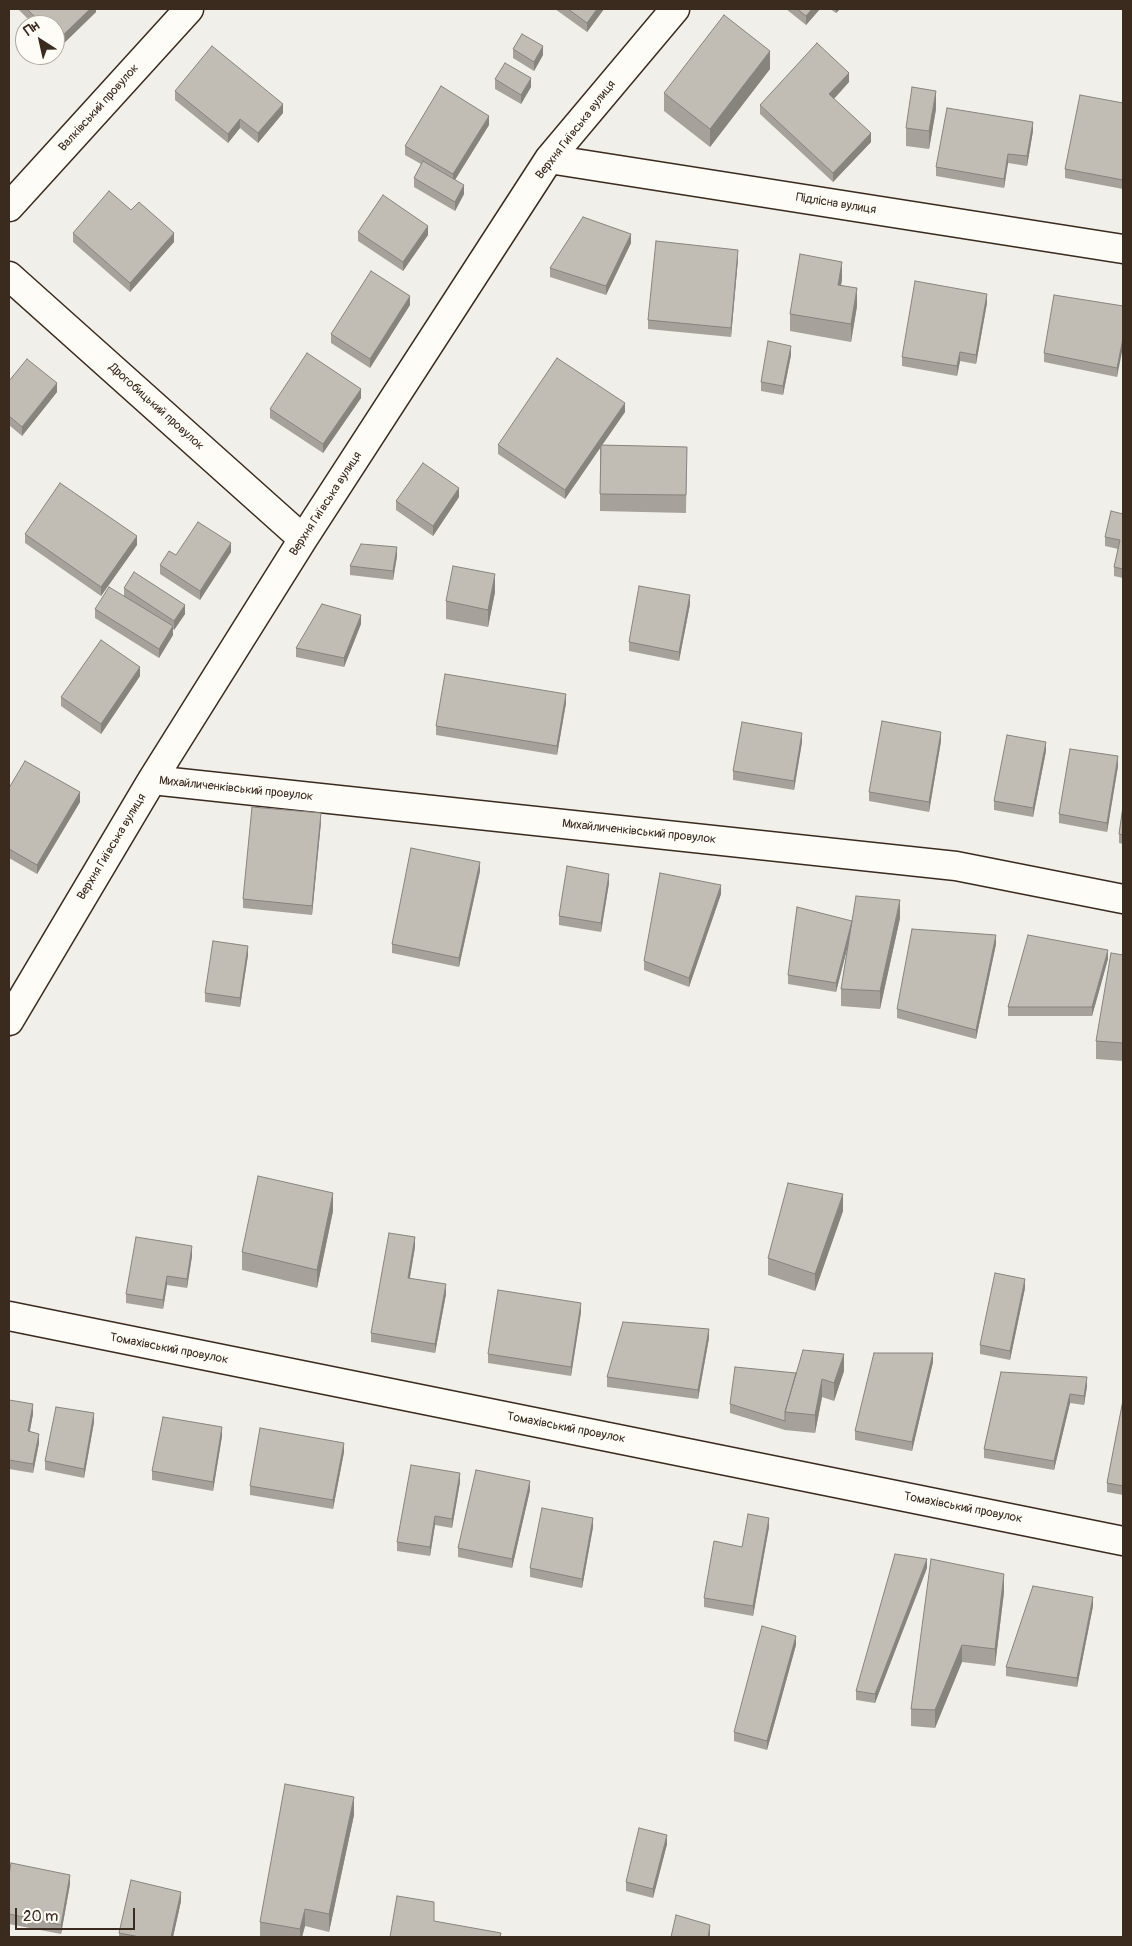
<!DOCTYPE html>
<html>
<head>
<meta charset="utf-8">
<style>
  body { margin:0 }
  #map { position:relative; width:1132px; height:1946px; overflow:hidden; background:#f1efea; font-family:Pangolin,sans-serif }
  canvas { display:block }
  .frame { position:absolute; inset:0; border:10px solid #3b2a1e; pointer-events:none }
  .north { position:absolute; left:15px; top:15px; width:50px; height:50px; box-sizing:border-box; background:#fdfcf7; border:1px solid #afa8a0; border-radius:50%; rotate:325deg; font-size:14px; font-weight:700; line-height:20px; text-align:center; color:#3b2a1e }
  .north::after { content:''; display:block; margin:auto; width:18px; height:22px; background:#3b2a1e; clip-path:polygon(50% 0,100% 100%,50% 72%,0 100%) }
  .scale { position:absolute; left:15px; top:1908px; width:120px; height:22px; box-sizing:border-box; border:2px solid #3b2a1e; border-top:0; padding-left:6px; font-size:15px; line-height:18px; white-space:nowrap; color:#3b2a1e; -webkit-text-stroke:4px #fdfcf7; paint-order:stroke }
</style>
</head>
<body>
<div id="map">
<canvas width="1132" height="1946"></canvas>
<div class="frame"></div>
<div class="north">Пн</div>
<div class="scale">20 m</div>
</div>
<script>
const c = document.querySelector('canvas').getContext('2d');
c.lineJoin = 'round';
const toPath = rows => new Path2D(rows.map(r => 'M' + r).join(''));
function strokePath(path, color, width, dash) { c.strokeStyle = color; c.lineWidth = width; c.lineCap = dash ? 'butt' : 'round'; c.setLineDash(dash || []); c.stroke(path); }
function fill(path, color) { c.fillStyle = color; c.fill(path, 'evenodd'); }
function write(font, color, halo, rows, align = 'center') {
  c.font = font + ' Pangolin,sans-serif'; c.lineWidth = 5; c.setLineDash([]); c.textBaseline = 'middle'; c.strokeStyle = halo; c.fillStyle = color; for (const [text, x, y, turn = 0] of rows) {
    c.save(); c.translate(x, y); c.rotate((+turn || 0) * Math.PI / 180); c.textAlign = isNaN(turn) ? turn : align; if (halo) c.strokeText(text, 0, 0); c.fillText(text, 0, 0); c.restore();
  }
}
const street = toPath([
  [549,159,1123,249],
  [9,207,189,9],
  [9,276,303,539],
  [152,780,956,866,1123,899],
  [9,1021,152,780,303,539,549,159,675,9],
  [9,1316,1123,1541]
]);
strokePath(street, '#3b2a1e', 31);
strokePath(street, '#fdfcf7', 28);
fill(toPath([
  [18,9,96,9,96,12,58,49,55,46,55,25,34,25],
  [555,9,604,9,587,32],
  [786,9,820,9,806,25],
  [830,9,840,9,836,13],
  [513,49,543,55,534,71,513,58],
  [770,69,710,147,664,111,664,93],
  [495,79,531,87,521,104,495,89],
  [849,82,834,99,871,142,833,182,760,114,760,105],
  [175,91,283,113,258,143,240,128,228,143,175,100],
  [1123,103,1123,189,1065,178,1065,169],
  [936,109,929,149,906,146,906,128],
  [489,125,455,180,464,194,455,211,414,187,414,178,421,164,405,155,405,146],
  [1033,131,1027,166,1008,163,1004,188,936,176,936,167],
  [358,232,428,235,403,271,358,241],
  [73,233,174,242,130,292,73,242],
  [631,243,606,295,550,277,550,268],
  [738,259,731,337,648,329,648,320],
  [842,279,841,285,857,306,851,342,790,331,790,314],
  [987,303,976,364,960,361,957,376,902,366,902,357],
  [410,305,370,368,331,343,331,334],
  [1123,306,1117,377,1044,362,1044,353],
  [791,355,783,395,761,391,761,382],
  [9,381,57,392,22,436,9,425],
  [361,398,323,453,270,418,270,409],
  [625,412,602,445,687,447,686,513,600,511,600,448,565,499,498,454,498,445],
  [459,497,433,536,396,510,396,501],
  [1123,514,1123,578,1114,576,1114,567,1118,549,1105,546,1105,537],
  [25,534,137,545,101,596,25,543],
  [231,552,200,600,160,574,160,565,176,555],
  [397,556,393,580,350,575,350,566],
  [124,588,185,614,174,630,173,629,173,635,159,658,95,618,95,609,124,596],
  [495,592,488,627,446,619,446,601],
  [690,604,679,661,629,651,629,642],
  [361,624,344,667,296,657,296,648],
  [140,676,101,734,61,706,61,697],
  [566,703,557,755,436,735,436,726],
  [941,741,929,812,869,801,869,792],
  [802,742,794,790,733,780,733,771],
  [1046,751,1033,817,994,810,994,801],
  [1118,766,1107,832,1059,823,1059,814],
  [9,788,80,802,37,874,9,858],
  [1123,806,1123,844,1119,843,1119,834],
  [321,822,312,915,243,908,243,899],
  [480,871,459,967,392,953,392,944],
  [609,883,601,932,559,925,559,916],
  [721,894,689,987,644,970,644,961],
  [900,918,880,1009,841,1006,841,989,848,944,836,992,788,984,788,975,852,921],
  [996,944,976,1039,897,1018,897,1009],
  [248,955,240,1007,205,1002,205,993],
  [1123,955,1123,1061,1096,1059,1096,1041],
  [1108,959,1092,1016,1008,1016,1008,1007],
  [333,1211,317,1288,242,1270,242,1252],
  [843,1211,815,1291,768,1275,768,1258],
  [415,1247,410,1278,446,1294,435,1353,371,1342,371,1333],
  [192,1256,187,1288,167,1285,163,1309,126,1303,126,1294],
  [1025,1288,1010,1360,980,1354,980,1345],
  [581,1312,571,1376,488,1363,488,1354],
  [709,1338,698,1399,607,1387,607,1377],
  [933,1362,912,1451,855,1440,855,1431],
  [844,1371,834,1401,822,1397,815,1433,785,1430,730,1413,730,1404,796,1373],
  [1001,1372,1087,1386,1084,1405,1070,1403,1054,1470,984,1458,984,1449],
  [9,1400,33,1414,30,1431,39,1443,33,1473,9,1469],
  [1123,1400,1123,1495,1107,1492,1107,1483],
  [94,1422,84,1478,45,1470,45,1461],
  [222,1436,213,1491,152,1480,152,1471],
  [344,1452,333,1509,250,1495,250,1486],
  [460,1482,452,1528,435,1525,430,1556,397,1551,397,1542],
  [530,1490,512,1568,458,1557,458,1548],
  [593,1527,582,1588,530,1577,530,1568],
  [769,1527,753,1616,704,1607,704,1598,742,1547],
  [927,1568,875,1703,856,1700,856,1691],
  [1004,1592,995,1666,962,1662,935,1728,911,1726,911,1709],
  [1093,1606,1077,1687,1006,1676,1006,1667],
  [796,1645,767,1750,734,1741,734,1732],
  [354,1815,329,1932,305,1926,302,1937,260,1937,260,1922],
  [667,1844,653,1898,626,1891,626,1882],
  [9,1875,70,1884,61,1934,9,1924],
  [181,1901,173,1937,119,1937,119,1933]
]), '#a6a29b');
fill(toPath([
  [90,9,96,9,96,12,58,49,58,40],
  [597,9,604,9,587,32,587,23],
  [812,9,820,9,806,25,806,16],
  [836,9,840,9,836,13],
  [543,46,543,55,534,71,534,62],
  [770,51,770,69,710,147,710,129],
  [849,73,849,82,829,104,829,94],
  [531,78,531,87,521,104,521,95],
  [936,91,936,109,929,149,929,131],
  [283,104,283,113,258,143,258,133],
  [489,116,489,125,453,183,453,174],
  [240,119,240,128,228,143,228,134],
  [1033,122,1033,131,1027,166,1027,156],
  [871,133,871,142,833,182,833,173],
  [1008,154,1008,163,1004,188,1004,179],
  [464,185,464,194,455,211,455,202],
  [428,226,428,235,403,271,403,262],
  [174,233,174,242,130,292,130,283],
  [631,234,631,243,606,295,606,286],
  [738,250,738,259,731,337,731,328],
  [842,262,842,279,838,303,838,285],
  [857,288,857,306,851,342,851,324],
  [987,294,987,303,976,364,976,355],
  [410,296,410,305,370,368,370,359],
  [1123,338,1123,347,1117,377,1117,368],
  [791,346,791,355,783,395,783,386],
  [960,352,960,361,957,376,957,366],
  [57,383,57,392,22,436,22,427],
  [361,389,361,398,323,453,323,444],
  [625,403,625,412,565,499,565,490],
  [459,488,459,497,433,536,433,526],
  [137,536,137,545,101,596,101,587],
  [231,543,231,552,200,600,200,591],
  [397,547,397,556,393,580,393,571],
  [495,574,495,592,488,627,488,610],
  [690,595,690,604,679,661,679,652],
  [185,605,185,614,174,630,174,621],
  [361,615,361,624,344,667,344,658],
  [173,626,173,635,159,658,159,649],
  [140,667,140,676,101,734,101,724],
  [566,694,566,703,557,755,557,746],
  [941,732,941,741,929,812,929,802],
  [802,733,802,742,794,790,794,781],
  [1046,742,1046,751,1033,817,1033,808],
  [1118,756,1118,766,1107,832,1107,823],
  [80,792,80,802,37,874,37,865],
  [321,813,321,822,312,915,312,906],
  [480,862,480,871,459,967,459,958],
  [609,874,609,883,601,932,601,923],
  [721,885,721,894,689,987,689,978],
  [900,900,900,918,880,1009,880,991],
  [852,921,852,930,836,992,836,983],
  [996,935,996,944,976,1039,976,1030],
  [248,946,248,955,240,1007,240,998],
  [1108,950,1108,959,1092,1016,1092,1007],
  [333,1193,333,1211,317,1288,317,1270],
  [843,1194,843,1211,815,1291,815,1274],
  [415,1237,415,1247,408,1287,408,1278],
  [192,1246,192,1256,187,1288,187,1279],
  [167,1276,167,1285,163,1309,163,1300],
  [1025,1279,1025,1288,1010,1360,1010,1351],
  [446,1284,446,1294,435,1353,435,1344],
  [581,1303,581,1312,571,1376,571,1367],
  [709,1329,709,1338,698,1399,698,1390],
  [933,1353,933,1362,912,1451,912,1442],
  [844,1354,844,1371,834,1401,834,1383],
  [1087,1377,1087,1386,1084,1405,1084,1396],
  [822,1379,822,1397,815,1433,815,1415],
  [1070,1394,1070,1403,1054,1470,1054,1461],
  [33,1404,33,1414,28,1440,28,1431],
  [94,1413,94,1422,84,1478,84,1469],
  [222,1427,222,1436,213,1491,213,1482],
  [39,1434,39,1443,33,1473,33,1464],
  [344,1443,344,1452,333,1509,333,1500],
  [460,1473,460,1482,452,1528,452,1519],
  [530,1481,530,1490,512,1568,512,1559],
  [435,1516,435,1525,430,1556,430,1547],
  [593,1518,593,1527,582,1588,582,1579],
  [769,1518,769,1527,753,1616,753,1606],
  [927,1559,927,1568,875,1703,875,1694],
  [1004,1574,1004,1592,995,1666,995,1649],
  [1093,1597,1093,1606,1077,1687,1077,1678],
  [796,1636,796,1645,767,1750,767,1741],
  [962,1645,962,1662,935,1728,935,1710],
  [354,1797,354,1815,329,1932,329,1914],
  [667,1835,667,1844,653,1898,653,1889],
  [70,1875,70,1884,61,1934,61,1925],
  [181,1892,181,1901,173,1937,171,1937],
  [305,1909,305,1926,302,1937,300,1937,300,1929],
  [710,1925,710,1937,708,1937]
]), '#87847e');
const building = toPath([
  [27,9,90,9,58,40,55,37,55,25,43,25,27,9],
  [568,9,597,9,587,23,568,9],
  [797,9,812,9,806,16,797,9],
  [724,15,770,51,710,129,664,93,724,15],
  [522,34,543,46,534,62,513,49,522,34],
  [817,43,849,73,829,94,871,133,833,173,760,105,817,43],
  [212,46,283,104,258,133,240,119,228,134,175,91,212,46],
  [505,63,531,78,521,95,495,79,505,63],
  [441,86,489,116,453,174,405,146,441,86],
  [912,87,936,91,929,131,906,128,912,87],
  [1080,95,1123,103,1123,180,1065,169,1080,95],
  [947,108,1033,122,1027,156,1008,154,1004,179,936,167,947,108],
  [423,161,464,185,455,202,414,178,423,161],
  [109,191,131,210,139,202,174,233,130,283,73,233,109,191],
  [383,195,428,226,403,262,358,232,383,195],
  [583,217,631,234,606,286,550,268,583,217],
  [656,241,738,250,731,328,648,320,656,241],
  [800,254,842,262,838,285,857,288,851,324,790,314,800,254],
  [371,271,410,296,370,359,331,334,371,271],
  [915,281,987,294,976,355,960,352,957,366,902,357,915,281],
  [1054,295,1123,306,1123,338,1117,368,1044,353,1054,295],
  [768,341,791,346,783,386,761,382,768,341],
  [307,353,361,389,323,444,270,409,307,353],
  [557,358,625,403,565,490,498,445,557,358],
  [27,359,57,383,22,427,9,416,9,381,27,359],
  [601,445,687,447,686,495,600,494,601,445],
  [423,463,459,488,433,526,396,501,423,463],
  [60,483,137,536,101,587,25,534,60,483],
  [1111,511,1123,514,1123,569,1114,567,1120,540,1105,537,1111,511],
  [198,522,231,543,200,591,160,565,169,551,176,555,198,522],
  [361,544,397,547,393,571,350,566,361,544],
  [453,566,495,574,488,610,446,601,453,566],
  [134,572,185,605,174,621,124,588,134,572],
  [639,586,690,595,679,652,629,642,639,586],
  [109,587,173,626,159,649,95,609,109,587],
  [322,604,361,615,344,658,296,648,322,604],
  [101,640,140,667,101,724,61,697,101,640],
  [445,674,566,694,557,746,436,726,445,674],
  [882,721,941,732,929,802,869,792,882,721],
  [742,722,802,733,794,781,733,771,742,722],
  [1007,735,1046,742,1033,808,994,801,1007,735],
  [1070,749,1118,756,1107,823,1059,814,1070,749],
  [25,761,80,792,37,865,9,849,9,788,25,761],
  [1123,806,1123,835,1119,834,1123,806],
  [252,807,321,813,312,906,243,899,252,807],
  [411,848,480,862,459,958,392,944,411,848],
  [567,866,609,874,601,923,559,916,567,866],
  [660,873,721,885,689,978,644,961,660,873],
  [856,896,900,900,880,991,841,989,856,896],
  [797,907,852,921,836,983,788,975,797,907],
  [912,929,996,935,976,1030,897,1009,912,929],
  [1028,935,1108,950,1092,1007,1008,1007,1028,935],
  [213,941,248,946,240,998,205,993,213,941],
  [1111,953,1123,955,1123,1043,1096,1041,1111,953],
  [258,1176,333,1193,317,1270,242,1252,258,1176],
  [788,1183,843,1194,815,1274,768,1258,788,1183],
  [389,1233,415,1237,408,1278,446,1284,435,1344,371,1333,389,1233],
  [136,1237,192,1246,187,1279,167,1276,163,1300,126,1294,136,1237],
  [995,1273,1025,1279,1010,1351,980,1345,995,1273],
  [498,1290,581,1303,571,1367,488,1354,498,1290],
  [623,1322,709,1329,698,1390,607,1377,623,1322],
  [803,1350,844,1354,834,1383,822,1379,815,1415,785,1412,803,1350],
  [874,1353,933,1353,912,1442,855,1431,874,1353],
  [735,1367,796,1373,785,1412,785,1421,730,1404,735,1367],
  [1001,1372,1087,1377,1084,1396,1070,1394,1054,1461,984,1449,1001,1372],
  [9,1400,33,1404,28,1431,39,1434,33,1464,9,1460,9,1400],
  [1123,1400,1123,1486,1107,1483,1123,1400],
  [56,1407,94,1413,84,1469,45,1461,56,1407],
  [163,1417,222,1427,213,1482,152,1471,163,1417],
  [260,1428,344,1443,333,1500,250,1486,260,1428],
  [411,1465,460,1473,452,1519,435,1516,430,1547,397,1542,411,1465],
  [476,1470,530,1481,512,1559,458,1548,476,1470],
  [542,1508,593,1518,582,1579,530,1568,542,1508],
  [748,1514,769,1518,753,1606,704,1598,714,1541,742,1547,748,1514],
  [895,1554,927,1559,875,1694,856,1691,895,1554],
  [931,1559,1004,1574,995,1649,962,1645,935,1710,911,1709,931,1559],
  [1033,1586,1093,1597,1077,1678,1006,1667,1033,1586],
  [762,1626,796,1636,767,1741,734,1732,762,1626],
  [285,1784,354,1797,329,1914,305,1909,300,1929,260,1922,285,1784],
  [639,1828,667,1835,653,1889,626,1882,639,1828],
  [11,1863,70,1875,61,1925,9,1914,9,1875,11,1863],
  [131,1880,181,1892,171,1937,140,1937,119,1933,131,1880],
  [397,1896,434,1902,434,1921,501,1933,500,1937,390,1937,397,1896],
  [676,1915,710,1925,708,1937,671,1937,676,1915]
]);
fill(building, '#c1bcb4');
strokePath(building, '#87847e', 1);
write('12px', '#3b2a1e', '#fdfcf7', [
  ["Валківський провулок",99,108,-48],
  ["Верхня Гиївська вулиця",576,130,-52],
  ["Підлісна вулиця",836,204,9],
  ["Дрогобицький провулок",156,407,42],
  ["Верхня Гиївська вулиця",326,504,-57],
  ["Михайличенківський провулок",236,789,6],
  ["Михайличенківський провулок",639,832,6],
  ["Верхня Гиївська вулиця",112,847,-59],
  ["Томахівський провулок",169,1349,11],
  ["Томахівський провулок",566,1428,11],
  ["Томахівський провулок",963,1508,11]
]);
</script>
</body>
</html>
